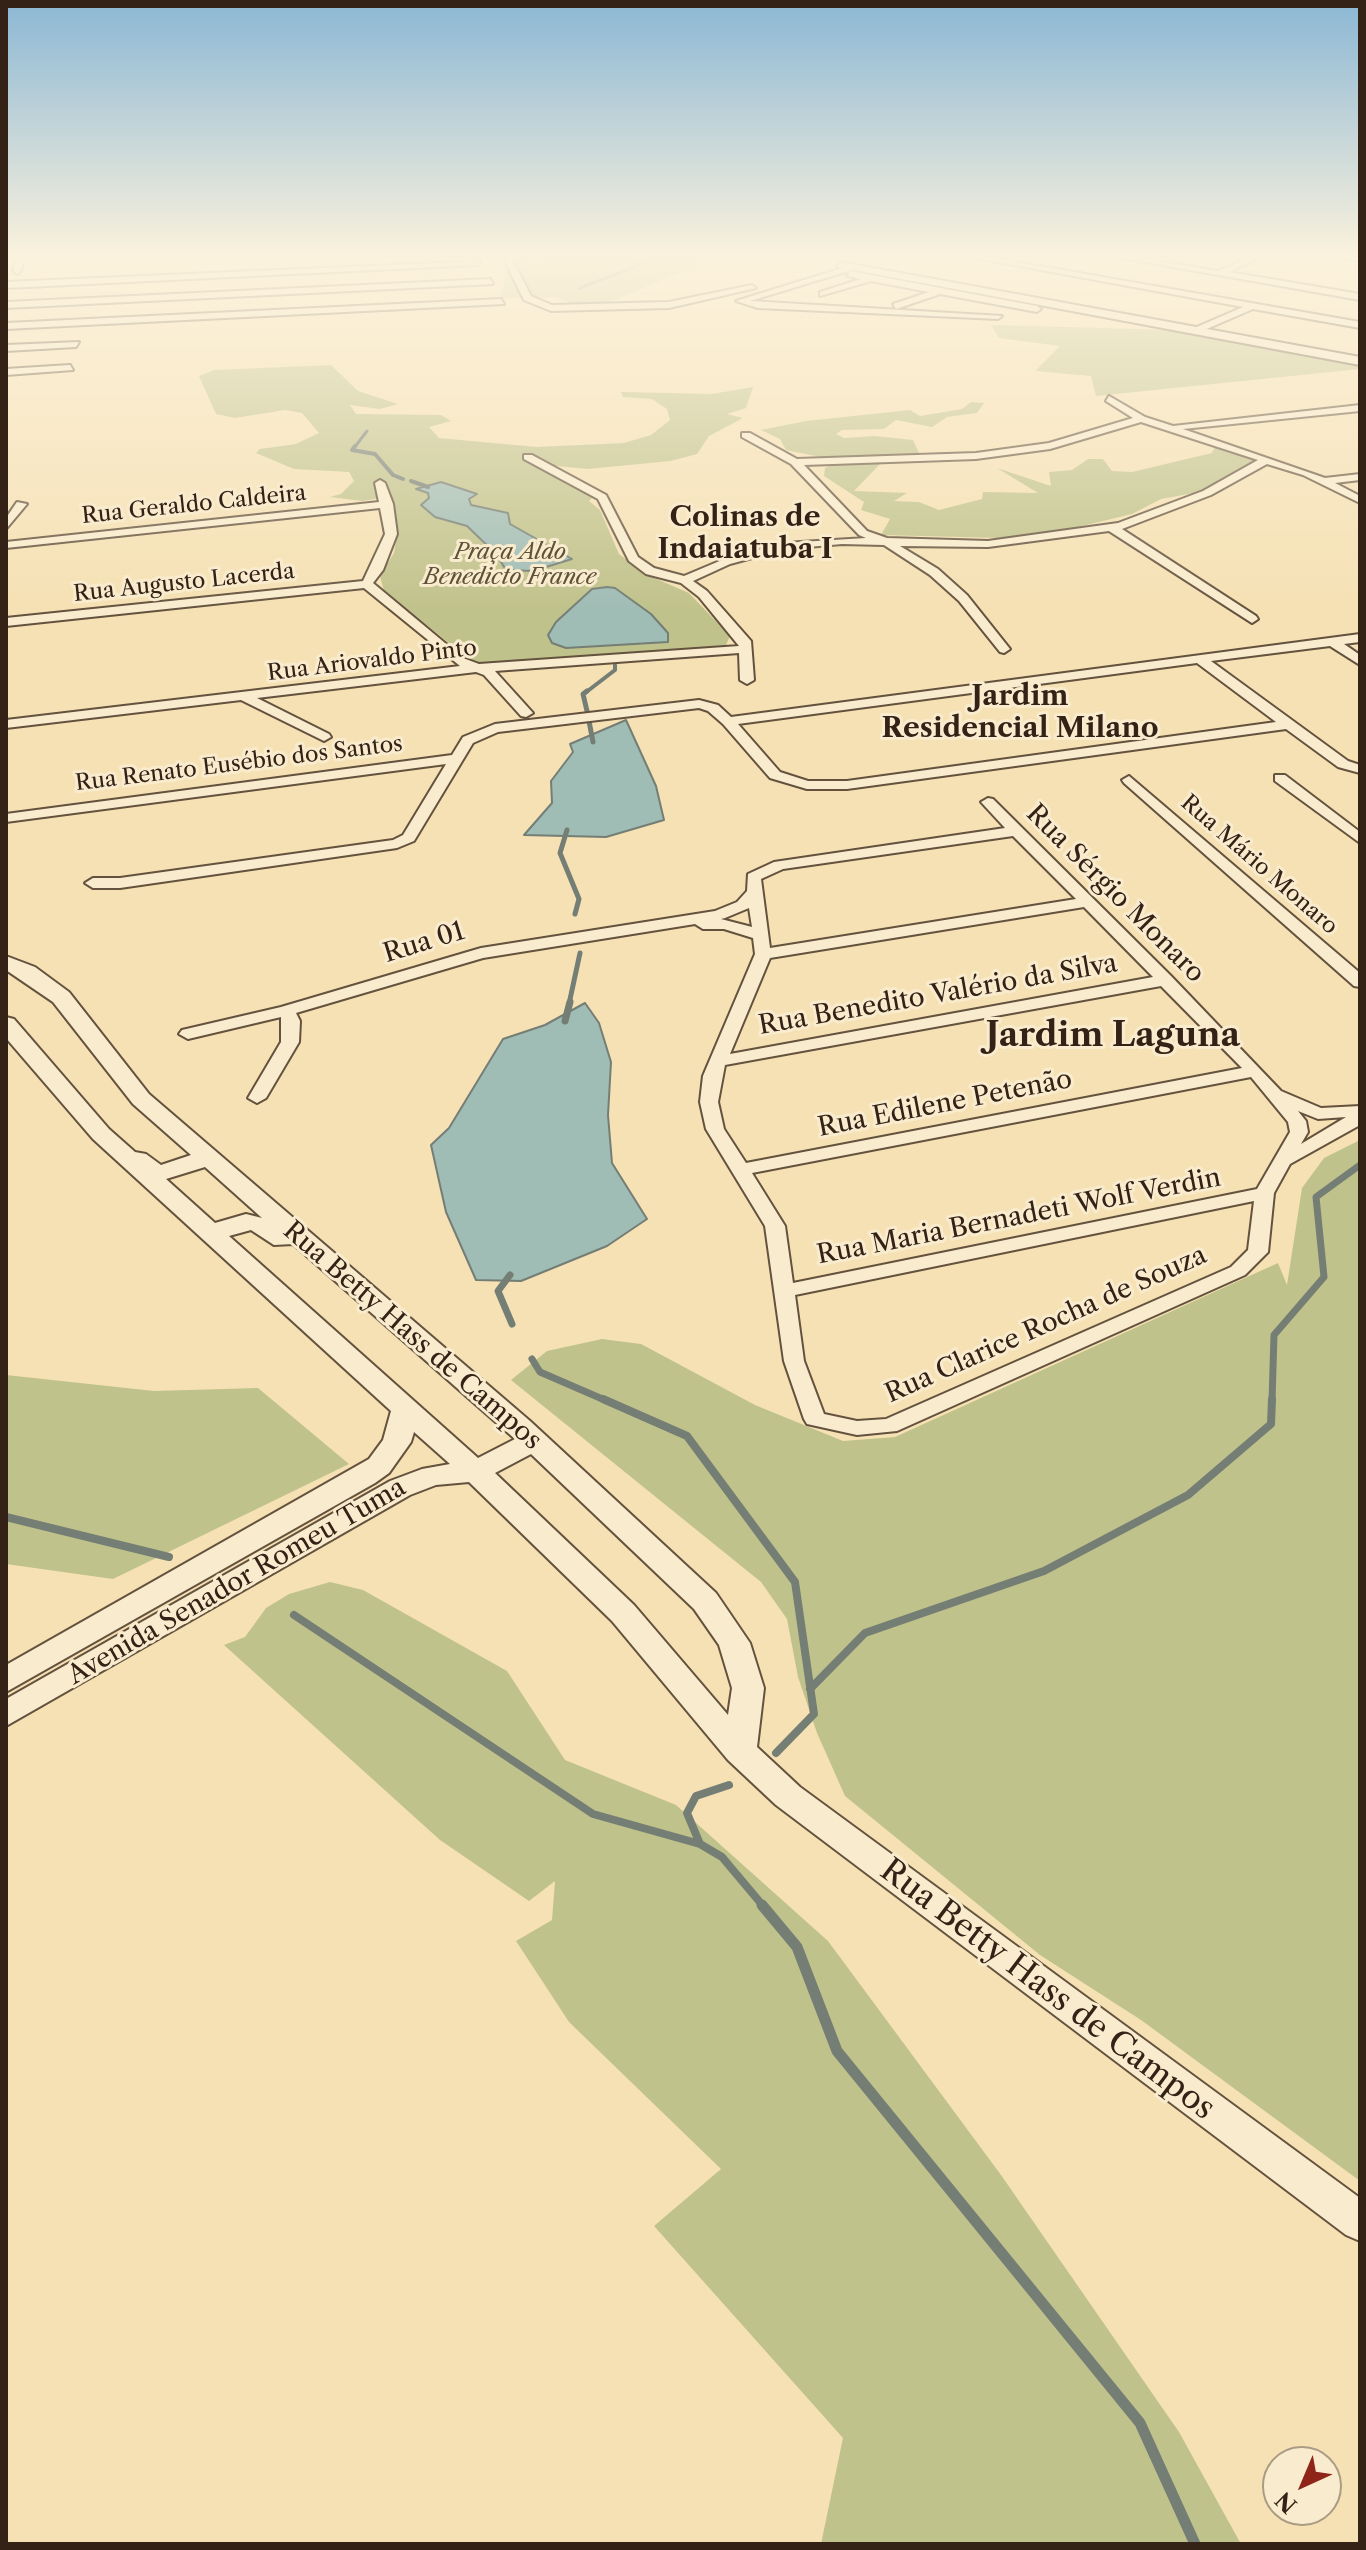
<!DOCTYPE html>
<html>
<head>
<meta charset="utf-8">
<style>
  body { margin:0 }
  #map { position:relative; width:1366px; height:2550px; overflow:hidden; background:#f6e1b4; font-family:"Libre Caslon Text",serif }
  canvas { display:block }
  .frame { position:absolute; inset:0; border:8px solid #342216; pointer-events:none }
  .north { position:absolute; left:1262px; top:2446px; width:80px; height:80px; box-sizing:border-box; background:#f9ecce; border:2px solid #aa9b84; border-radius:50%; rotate:224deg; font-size:22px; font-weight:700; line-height:32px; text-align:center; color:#342216 }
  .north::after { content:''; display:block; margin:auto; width:28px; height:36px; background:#8f2418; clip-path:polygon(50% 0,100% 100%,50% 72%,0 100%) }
</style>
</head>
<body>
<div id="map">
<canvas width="1366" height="2550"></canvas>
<div class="frame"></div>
<div class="north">N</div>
</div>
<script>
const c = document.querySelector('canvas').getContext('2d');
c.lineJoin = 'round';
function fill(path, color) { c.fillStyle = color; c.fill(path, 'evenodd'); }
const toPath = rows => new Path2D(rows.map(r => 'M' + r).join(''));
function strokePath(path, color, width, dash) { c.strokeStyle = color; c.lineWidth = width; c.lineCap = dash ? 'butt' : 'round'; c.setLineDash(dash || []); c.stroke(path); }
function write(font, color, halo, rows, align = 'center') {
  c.font = font + ' "Libre Caslon Text",serif'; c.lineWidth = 6; c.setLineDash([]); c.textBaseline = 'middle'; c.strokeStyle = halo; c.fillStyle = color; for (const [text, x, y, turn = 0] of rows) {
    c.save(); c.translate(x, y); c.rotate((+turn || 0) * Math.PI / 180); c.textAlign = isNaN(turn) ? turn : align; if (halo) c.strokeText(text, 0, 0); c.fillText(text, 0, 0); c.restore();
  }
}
fill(toPath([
  [481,255,534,255,533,259,589,255,713,255,695,266,601,306,576,306,557,297,501,298,507,268,500,260],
  [991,325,1175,330,1360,365,1360,369,1096,396,1091,376,1035,371,1060,346,999,338],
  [331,365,358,391,398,404,380,409,350,405,356,414,441,415,451,421,429,427,439,438,537,447,624,443,651,435,670,420,667,409,652,399,623,397,621,392,712,394,753,387,746,408,727,414,743,418,709,436,697,454,671,461,587,469,538,464,570,476,566,484,593,497,589,501,600,510,619,554,645,574,689,593,730,636,725,647,484,666,464,655,384,591,380,576,394,553,398,528,394,504,386,497,362,501,330,497,341,494,354,481,349,472,294,469,256,453,260,449,296,444,319,433,302,413,285,410,235,418,216,414,199,376,214,370],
  [971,402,984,403,977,413,947,417,932,427,896,420,884,429,842,430,836,434,844,438,875,436,913,440,919,453,881,463,854,491,907,493,894,501,919,502,939,510,982,499,983,492,1038,493,997,468,1051,486,1049,472,1072,470,1088,459,1103,459,1112,471,1132,472,1212,453,1215,446,1243,449,1258,459,1200,492,1161,499,1132,514,1070,529,1000,538,881,535,890,519,861,510,864,502,824,476,825,468,840,461,786,450,780,439,761,430,806,421,910,410,920,416,962,409],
  [1360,1140,1360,2181,1141,2020,1040,1955,845,1796,817,1733,798,1677,787,1619,761,1582,511,1380,547,1351,602,1339,641,1344,755,1405,843,1441,895,1437,1278,1263,1287,1285,1302,1188,1324,1158],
  [6,1375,154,1391,258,1388,349,1464,113,1579,6,1564],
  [330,1582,363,1590,507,1671,565,1760,676,1805,828,1941,1001,2175,1179,2432,1241,2544,821,2544,843,2438,654,2226,721,2169,569,2022,516,1941,552,1920,555,1881,529,1901,440,1840,224,1645,245,1637,266,1608,289,1594]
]), '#c0c28b');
const water = toPath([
  [441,482,477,494,469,499,471,505,508,513,510,524,572,559,533,571,506,570,496,554,467,526,435,517,421,505,429,498,428,493,416,489,441,482],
  [607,587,615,588,651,614,668,633,668,642,566,648,552,643,548,635,556,622,592,589,607,587],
  [626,720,656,786,664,820,606,837,524,835,552,803,551,781,573,752,570,744,626,720],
  [585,1003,599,1023,611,1062,608,1115,612,1163,647,1219,607,1246,521,1281,476,1280,446,1212,431,1145,449,1128,503,1039,545,1025,585,1003]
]);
fill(water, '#9fbcb5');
strokePath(water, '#747e75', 2);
strokePath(toPath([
  [580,288,637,266,650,255],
  [354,448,367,431]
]), '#747e75', 3);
strokePath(toPath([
  [355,446,352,450,375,454,393,475,403,479],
  [411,481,428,487],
  [585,693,615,670,615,665]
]), '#747e75', 4);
strokePath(toPath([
  [587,711,583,694,587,691],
  [589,721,593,742],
  [567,830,560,853,579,899,575,914],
  [569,1004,580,953]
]), '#747e75', 5);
strokePath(toPath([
  [565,1021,570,1002],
  [510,1275,498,1291,512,1324],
  [532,1359,540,1372,607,1401],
  [1272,1401,1274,1335,1324,1277,1316,1197,1360,1165]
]), '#747e75', 7);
strokePath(toPath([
  [603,1399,687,1436,795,1582,814,1714,776,1753],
  [6,1517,169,1557],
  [294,1615,593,1814,700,1844],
  [810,1689,865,1633,1044,1571,1188,1495,1271,1424,1272,1399],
  [729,1785,696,1796,687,1813,700,1844,722,1857,764,1907]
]), '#747e75', 8);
strokePath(toPath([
  [762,1905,797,1947,837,2051,1140,2423,1195,2544]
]), '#747e75', 11);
const minor = toPath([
  [16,255,24,255,21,271,17,274,13,271,16,255],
  [502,255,510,255,531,296,552,305,669,302,752,285,756,288,669,308,551,311,524,300,502,255],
  [959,255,977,255,1360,322,1360,328,1253,309,1195,334,1192,329,1243,307,959,255],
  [1105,255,1124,255,1218,271,1255,255,1266,255,1229,272,1360,294,1360,300,1105,255],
  [1335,255,1360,257,1360,261,1336,257,1335,255],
  [481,261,478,265,6,288,6,282,481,261],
  [852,265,855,269,750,301,1002,316,998,319,758,308,736,301,852,265],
  [850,271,1037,306,1041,309,1037,312,940,294,896,309,893,304,929,292,871,281,820,296,820,292,861,279,847,276,850,271],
  [490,279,493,284,6,308,6,302,490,279],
  [501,299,504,304,6,329,6,323,501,299],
  [79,342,76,347,6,351,6,345,79,342],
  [70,365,73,370,6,375,6,369,70,365],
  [1109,396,1145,417,1173,426,1360,405,1360,411,1183,429,1325,478,1360,474,1360,480,1335,483,1360,496,1360,503,1303,475,1267,464,1211,495,1122,529,1256,616,1258,619,1252,623,1109,531,988,547,900,546,938,569,967,595,1010,649,1004,653,1000,652,959,601,930,575,884,545,842,544,785,549,730,564,693,581,707,591,751,641,754,680,747,684,740,680,739,653,495,671,533,713,526,717,521,716,484,675,476,672,257,698,329,734,331,737,324,741,241,700,6,728,6,720,460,666,364,588,6,626,6,618,363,581,385,534,380,508,6,548,6,542,379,502,375,483,380,480,385,483,393,504,397,534,383,570,373,583,463,658,479,664,739,646,699,597,681,583,646,574,629,561,598,499,524,459,524,455,532,455,606,495,638,557,654,568,684,576,722,560,784,543,866,538,859,535,791,464,742,437,742,433,750,433,797,459,976,453,1049,443,1133,418,1106,401,1109,396],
  [1141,422,1258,460,1203,491,1118,523,988,541,887,538,867,531,804,465,976,459,1050,449,1141,422],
  [17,502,27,504,6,529,6,518,17,502],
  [1360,634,1360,642,1344,644,1360,655,1360,665,1330,646,1211,661,1348,761,1360,765,1360,773,1338,767,1286,729,847,789,807,789,770,778,723,724,708,711,699,708,498,732,473,743,414,841,397,848,120,888,93,888,85,883,93,878,120,878,393,840,403,835,446,764,6,822,6,814,452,755,463,737,495,724,699,700,718,705,731,717,1360,634],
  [1197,663,1276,722,847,781,808,781,780,772,738,724,1197,663],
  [1275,775,1285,775,1360,832,1360,843,1275,781,1275,775],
  [1129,776,1360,973,1360,987,1354,986,1124,783,1122,780,1129,776],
  [988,798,993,799,1171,976,1281,1091,1321,1108,1360,1106,1360,1125,1290,1164,1274,1193,1268,1252,1245,1275,897,1431,857,1435,807,1424,804,1419,784,1361,765,1226,706,1129,700,1102,703,1076,755,954,753,938,724,929,703,929,695,924,483,958,296,1013,300,1021,299,1042,266,1098,257,1103,248,1098,281,1042,281,1017,188,1039,179,1034,182,1030,281,1007,481,948,715,911,737,902,747,891,748,874,774,862,1005,828,981,802,988,798],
  [1013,836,1076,899,770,948,761,879,783,869,1013,836],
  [1084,907,1153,977,730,1054,770,958,1084,907],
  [749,908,752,927,721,919,725,918,749,908],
  [1161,986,1242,1068,746,1163,724,1129,718,1102,725,1065,1161,986],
  [1251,1077,1288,1122,1290,1132,1257,1189,793,1283,785,1226,752,1173,1251,1077],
  [1298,1111,1318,1119,1346,1117,1301,1144,1308,1132,1306,1121,1298,1111],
  [1254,1201,1248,1250,1231,1267,886,1419,857,1421,824,1414,804,1361,795,1295,1254,1201]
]);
const tertiary = toPath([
  [841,262,1360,357,1360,365,837,267,841,262],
  [6,956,35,967,69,992,149,1094,530,1421,716,1593,750,1643,764,1688,757,1747,800,1787,1360,2198,1360,2241,1346,2235,776,1805,728,1760,612,1621,469,1482,436,1485,410,1495,6,1726,6,1699,390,1481,422,1469,450,1464,414,1432,411,1442,389,1473,375,1483,6,1692,6,1665,369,1459,383,1440,391,1411,93,1139,6,1038,6,1017,14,1019,109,1129,135,1152,146,1154,161,1165,191,1155,133,1104,53,1002,6,970,6,956],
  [205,1167,262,1218,246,1214,215,1223,166,1179,205,1167],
  [251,1230,274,1245,293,1244,515,1439,478,1458,229,1236,251,1230],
  [531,1454,694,1609,719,1645,732,1688,728,1715,634,1605,495,1473,531,1454]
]);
strokePath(minor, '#64523e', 4);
strokePath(tertiary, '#64523e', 4);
fill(minor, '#f9ecce');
fill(tertiary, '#f9ecce');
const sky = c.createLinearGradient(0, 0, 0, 612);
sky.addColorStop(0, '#8bb7d4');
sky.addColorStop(0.42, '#fbf2dd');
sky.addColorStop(1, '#fbf2dd00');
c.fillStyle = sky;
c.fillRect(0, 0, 1366, 612);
write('22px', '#342216', '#f9ecce', [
  ["Rua Geraldo Caldeira",194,505,-6],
  ["Rua Augusto Lacerda",184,583,-6],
  ["Rua Ariovaldo Pinto",372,661,-7],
  ["Rua Renato Eusébio dos Santos",239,764,-7],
  ["Rua Mário Monaro",1259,865,41]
]);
write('italic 22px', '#5e5239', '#f9ecce', [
  ["Praça Aldo",510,553],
  ["Benedicto France",510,578]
]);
write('26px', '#342216', '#f9ecce', [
  ["Rua Sérgio Monaro",1115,894,45],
  ["Rua 01",424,943,-17],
  ["Rua Benedito Valério da Silva",938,995,-10],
  ["Rua Edilene Petenão",945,1104,-11],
  ["Rua Maria Bernadeti Wolf Verdin",1019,1217,-11],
  ["Rua Clarice Rocha de Souza",1046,1325,-24],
  ["Rua Betty Hass de Campos",412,1336,41],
  ["Avenida Senador Romeu Tuma",237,1582,-30]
]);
write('bold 28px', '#342216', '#f9ecce', [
  ["Colinas de",745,518],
  ["Indaiatuba I",745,550],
  ["Jardim",1020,697],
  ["Residencial Milano",1020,729]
]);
write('32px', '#342216', '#f9ecce', [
  ["Rua Betty Hass de Campos",1047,1990,37]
]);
write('bold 34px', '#342216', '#f9ecce', [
  ["Jardim Laguna",1113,1036]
]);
</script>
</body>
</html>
